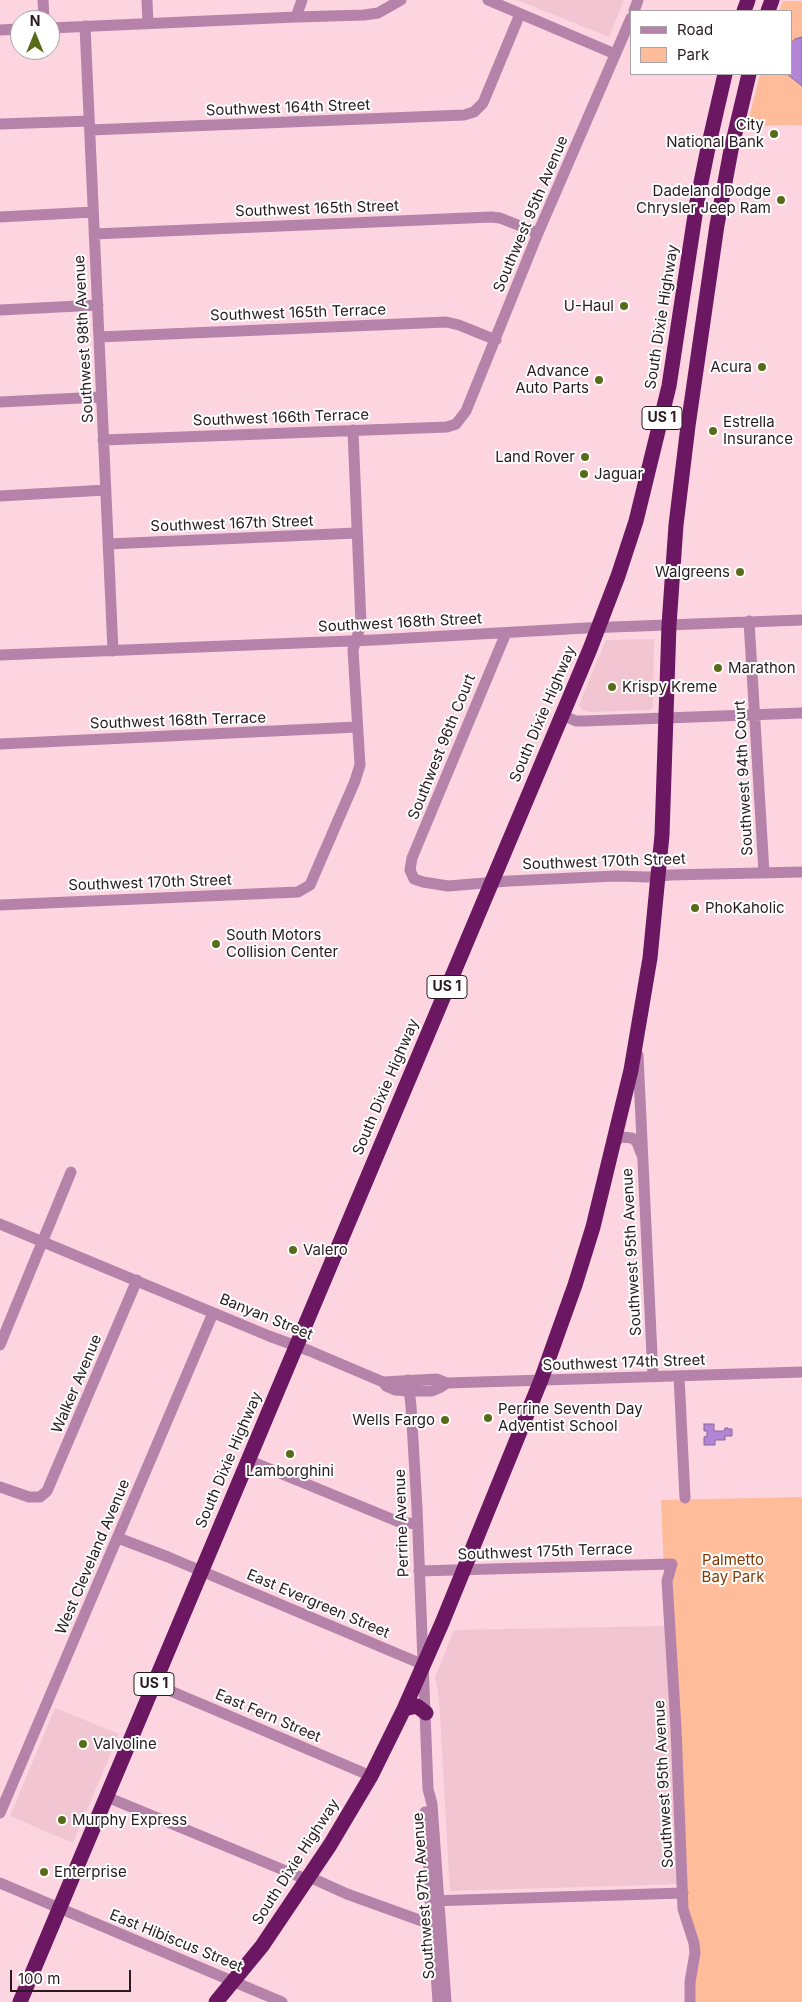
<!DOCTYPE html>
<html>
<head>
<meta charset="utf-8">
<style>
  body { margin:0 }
  #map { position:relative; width:802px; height:2002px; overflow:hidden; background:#fcd5e1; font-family:Inter,sans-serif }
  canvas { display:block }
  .legend { position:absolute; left:630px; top:10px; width:162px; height:65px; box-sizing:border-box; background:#fff; border:1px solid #a9a3a5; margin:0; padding:6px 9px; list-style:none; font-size:15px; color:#281a1f }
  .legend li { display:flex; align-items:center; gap:10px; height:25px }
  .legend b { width:25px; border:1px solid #a9a3a5 }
  .north { position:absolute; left:10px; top:10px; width:50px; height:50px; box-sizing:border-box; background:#fff; border:1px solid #a9a3a5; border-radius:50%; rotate:0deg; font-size:14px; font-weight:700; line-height:20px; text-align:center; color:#281a1f }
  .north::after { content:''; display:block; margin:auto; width:18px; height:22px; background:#596b18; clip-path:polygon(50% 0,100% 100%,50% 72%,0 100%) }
  .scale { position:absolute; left:10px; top:1970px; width:121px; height:22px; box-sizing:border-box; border:2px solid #281a1f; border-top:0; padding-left:6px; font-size:15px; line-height:18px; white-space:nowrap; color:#281a1f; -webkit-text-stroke:4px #fff; paint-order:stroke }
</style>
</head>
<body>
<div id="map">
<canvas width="802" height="2002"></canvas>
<ul class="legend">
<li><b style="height:6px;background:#b583aa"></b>Road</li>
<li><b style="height:14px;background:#febc9b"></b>Park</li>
</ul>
<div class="north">N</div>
<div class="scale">100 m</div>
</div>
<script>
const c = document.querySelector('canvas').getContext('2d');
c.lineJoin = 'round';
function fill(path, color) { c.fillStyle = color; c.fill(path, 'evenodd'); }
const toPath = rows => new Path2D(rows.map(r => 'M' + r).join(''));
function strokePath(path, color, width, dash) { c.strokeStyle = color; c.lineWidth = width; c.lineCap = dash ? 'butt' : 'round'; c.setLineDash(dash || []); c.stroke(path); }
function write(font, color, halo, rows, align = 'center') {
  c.font = font + ' Inter,sans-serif'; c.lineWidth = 4; c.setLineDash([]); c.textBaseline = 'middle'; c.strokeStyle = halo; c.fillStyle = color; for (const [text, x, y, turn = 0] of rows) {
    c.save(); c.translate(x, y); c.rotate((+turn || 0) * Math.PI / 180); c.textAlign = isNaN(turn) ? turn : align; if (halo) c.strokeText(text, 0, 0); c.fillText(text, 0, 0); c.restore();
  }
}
fill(toPath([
  [517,0,624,0,609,37],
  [654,639,653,707,650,710,589,712,582,710,579,705,606,640],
  [666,1626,682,1884,450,1891,439,1698,435,1677,454,1630],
  [55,1708,119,1734,73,1843,10,1816]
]), '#f2c5d2');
fill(toPath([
  [783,1,802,1,802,37,795,39,791,43,791,11,779,11],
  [760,74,787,74,802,86,802,125,747,126],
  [802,1497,802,2002,695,2002,682,1884,666,1626,661,1500]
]), '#febc9b');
const water = toPath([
  [802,37,802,86,787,74,791,74,791,43,795,39,802,37],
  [704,1424,714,1424,714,1431,724,1431,725,1428,728,1428,728,1429,732,1429,732,1436,725,1436,725,1440,715,1440,715,1445,704,1445,704,1437,707,1436,707,1431,704,1431,704,1424]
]);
fill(water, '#b386d5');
strokePath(water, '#89669e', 1);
strokePath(toPath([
  [43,0,44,20],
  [147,0,148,24],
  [488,0,615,54],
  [634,11,638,0],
  [296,17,302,0],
  [85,26,113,651],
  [50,28,296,17,364,15,378,13,401,0],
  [0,30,20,29],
  [0,124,89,121],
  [90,130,464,115,474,112,483,103,520,14],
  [0,217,93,212],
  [94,234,491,217,500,218,538,233],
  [0,310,98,305],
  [99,337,446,322,459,325,496,340],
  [0,402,101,397],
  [103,440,447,427,456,424,466,411,538,233,631,18],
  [0,496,106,490],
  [108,544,356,533],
  [749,621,764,873],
  [506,633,412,858,410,870,414,879,423,882,448,886,509,881,616,876,649,877,670,875,802,872],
  [0,655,374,640,586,628,802,620],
  [562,715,576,721,584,721,802,713],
  [0,744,357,727],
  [0,905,298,892,310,885,355,781,360,765,353,650,361,624,353,430],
  [638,1055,653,1377],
  [616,1141,621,1137,632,1138,637,1142,641,1153],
  [0,1224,269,1336,310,1351,383,1382,386,1386,395,1390,409,1391,432,1391,439,1388,447,1383,437,1379,383,1382],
  [0,1345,71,1172],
  [679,1376,685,1498],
  [408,1380,411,1406,417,1508,428,1789,432,1804,446,2002],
  [447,1383,802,1372],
  [248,1460,399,1522,417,1524],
  [0,1487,29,1497,40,1497,47,1491,137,1280],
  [118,1538,168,1557,424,1665],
  [419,1571,672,1564,667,1581,676,1728,683,1909,694,1943,695,1953,690,1982,690,2002],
  [154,1684,371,1776],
  [107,1797,298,1876,316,1880,347,1894,422,1921],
  [425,1812,438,2002],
  [0,1813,213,1313],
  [0,1883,282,2002],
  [430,1901,683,1893]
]), '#b583aa', 11);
strokePath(toPath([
  [744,11,748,0],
  [768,11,772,0],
  [404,1709,417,1706,426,1713],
  [20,2002,590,649,618,576,636,521,669,386,697,202,708,148,725,74],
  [216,2002,262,1946,330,1845,371,1776,404,1709,442,1623,541,1380,575,1285,593,1227,631,1070,650,958,662,835,669,625,676,525,688,426,717,225,731,150,749,74]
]), '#6c1761', 15);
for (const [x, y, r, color] of [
  [774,134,5,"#596b18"],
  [781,200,5,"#596b18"],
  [624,306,5,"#596b18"],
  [762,367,5,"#596b18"],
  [599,380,5,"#596b18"],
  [713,431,5,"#596b18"],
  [585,457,5,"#596b18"],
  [584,474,5,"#596b18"],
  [740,572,5,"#596b18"],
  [718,668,5,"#596b18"],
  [612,687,5,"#596b18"],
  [695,908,5,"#596b18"],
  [216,944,5,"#596b18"],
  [293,1250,5,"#596b18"],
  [488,1418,5,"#596b18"],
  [445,1420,5,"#596b18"],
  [290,1454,5,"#596b18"],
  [83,1744,5,"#596b18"],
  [62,1820,5,"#596b18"],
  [44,1872,5,"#596b18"]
]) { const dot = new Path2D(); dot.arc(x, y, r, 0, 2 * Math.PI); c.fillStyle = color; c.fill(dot); strokePath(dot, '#fff', 2); }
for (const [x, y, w] of [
  [662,418,40],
  [447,987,40],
  [154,1684,40]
]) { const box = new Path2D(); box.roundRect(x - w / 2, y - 11.5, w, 23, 4); c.fillStyle = '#fff'; c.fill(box); strokePath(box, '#281a1f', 1); }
write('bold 14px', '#281a1f', null, [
  ["US 1",662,418],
  ["US 1",447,987],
  ["US 1",154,1684]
]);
write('15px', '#281a1f', '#fff', [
  ["Southwest 164th Street",288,108,-2],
  ["Southwest 165th Street",317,209,-2],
  ["Southwest 95th Avenue",531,214,-67],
  ["Southwest 165th Terrace",298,313,-2],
  ["South Dixie Highway",662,317,-81],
  ["Southwest 98th Avenue",84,339,-93],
  ["Southwest 166th Terrace",281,418,-2],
  ["Southwest 167th Street",232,524,-2],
  ["Southwest 168th Street",400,623,-3],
  ["South Dixie Highway",543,714,-67],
  ["Southwest 168th Terrace",178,721,-2],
  ["Southwest 96th Court",442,747,-68],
  ["Southwest 94th Court",744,778,-93],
  ["Southwest 170th Street",604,862,-2],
  ["Southwest 170th Street",150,883,-2],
  ["South Dixie Highway",386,1087,-67],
  ["Southwest 95th Avenue",632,1252,-93],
  ["Banyan Street",266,1317,22],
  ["Southwest 174th Street",624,1363,-2],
  ["Walker Avenue",77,1384,-67],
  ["South Dixie Highway",229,1460,-67],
  ["Perrine Avenue",402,1523,-92],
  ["Southwest 175th Terrace",545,1552,-2],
  ["West Cleveland Avenue",93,1557,-67],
  ["East Evergreen Street",318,1604,23],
  ["East Fern Street",268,1716,23],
  ["Southwest 95th Avenue",664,1784,-93],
  ["South Dixie Highway",296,1862,-57],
  ["Southwest 97th Avenue",424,1896,-94],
  ["East Hibiscus Street",176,1941,22]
]);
write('15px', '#281a1f', '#fff', [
  ["City",764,125,"right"],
  ["National Bank",764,142,"right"],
  ["Dadeland Dodge",771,191,"right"],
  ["Chrysler Jeep Ram",771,208,"right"],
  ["U-Haul",614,306,"right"],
  ["Acura",752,367,"right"],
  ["Advance",589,371,"right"],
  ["Auto Parts",589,388,"right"],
  ["Estrella",723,422],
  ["Insurance",723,439],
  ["Land Rover",575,457,"right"],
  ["Jaguar",594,474],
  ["Walgreens",730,572,"right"],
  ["Marathon",728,668],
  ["Krispy Kreme",622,687],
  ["PhoKaholic",705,908],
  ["South Motors",226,935],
  ["Collision Center",226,952],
  ["Valero",303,1250],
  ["Perrine Seventh Day",498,1409],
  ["Adventist School",498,1426],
  ["Wells Fargo",435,1420,"right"],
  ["Lamborghini",290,1471,"center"],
  ["Valvoline",93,1744],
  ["Murphy Express",72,1820],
  ["Enterprise",54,1872]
], 'left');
write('15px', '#863800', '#fff', [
  ["Palmetto",733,1560],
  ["Bay Park",733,1577]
]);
</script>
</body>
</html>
